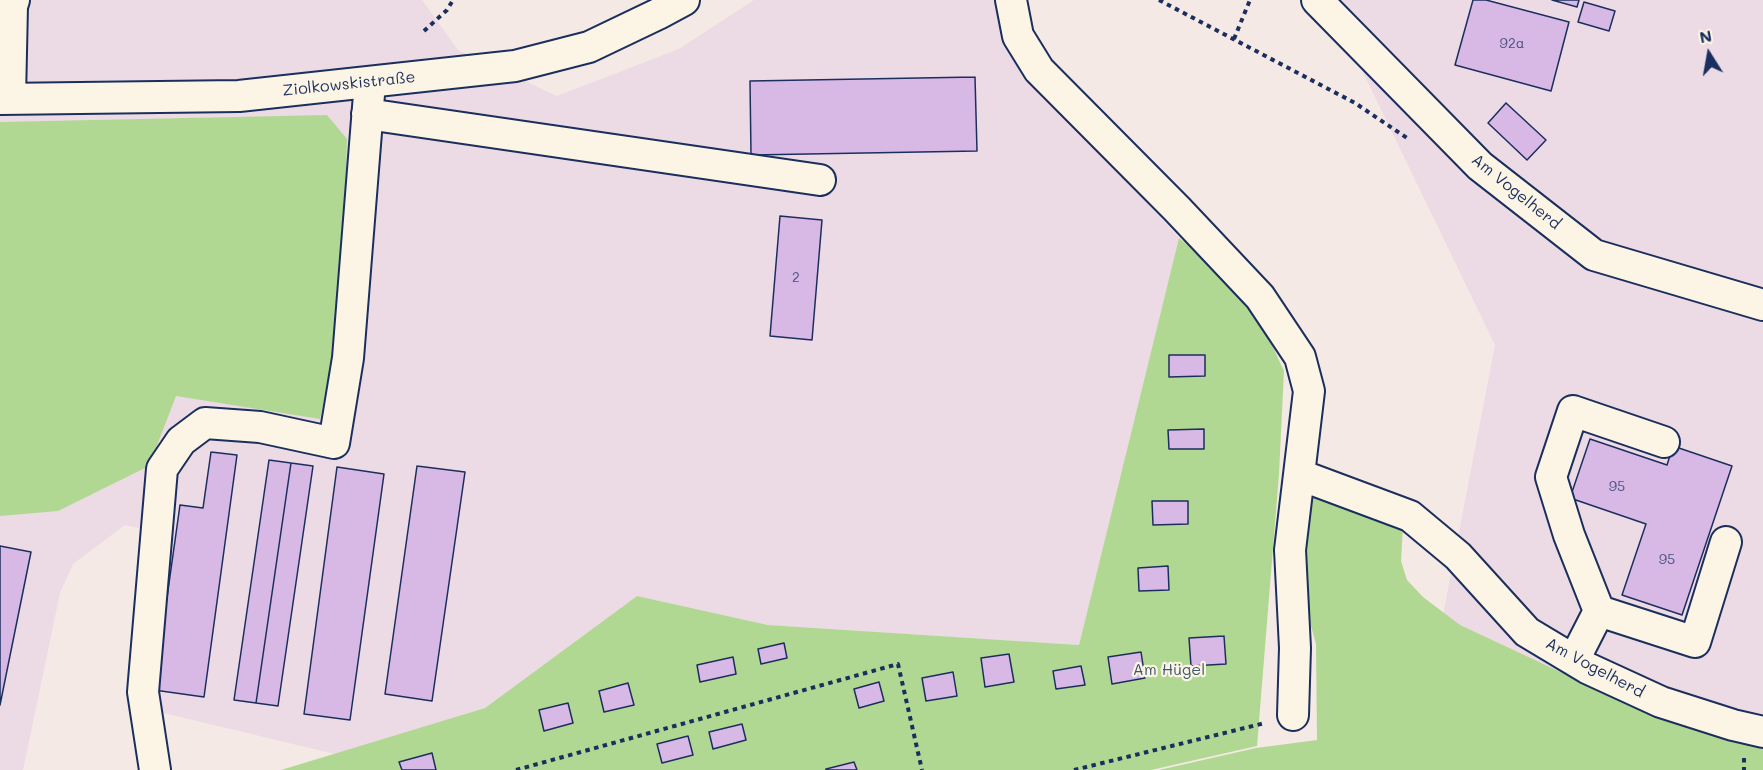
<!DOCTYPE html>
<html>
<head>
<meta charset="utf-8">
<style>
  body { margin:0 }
  #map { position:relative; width:1763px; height:770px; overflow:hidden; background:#f5e9e5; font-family:Mali,sans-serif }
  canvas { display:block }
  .north { position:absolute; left:1679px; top:24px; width:60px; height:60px; -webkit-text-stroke:4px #fcf5e5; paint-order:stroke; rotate:349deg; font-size:16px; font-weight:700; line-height:24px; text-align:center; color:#1b2f5e }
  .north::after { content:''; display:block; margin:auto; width:21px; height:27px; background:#1b2f5e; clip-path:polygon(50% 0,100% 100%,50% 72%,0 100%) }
</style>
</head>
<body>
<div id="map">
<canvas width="1763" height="770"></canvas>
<div class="north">N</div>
</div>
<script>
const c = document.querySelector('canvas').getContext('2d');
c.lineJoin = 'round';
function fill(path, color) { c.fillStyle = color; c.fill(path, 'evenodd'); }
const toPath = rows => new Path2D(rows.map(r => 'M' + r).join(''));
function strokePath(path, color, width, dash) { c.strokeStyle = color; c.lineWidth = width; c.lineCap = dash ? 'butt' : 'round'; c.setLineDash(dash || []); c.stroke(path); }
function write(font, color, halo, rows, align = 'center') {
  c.font = font + ' Mali,sans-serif'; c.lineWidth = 4.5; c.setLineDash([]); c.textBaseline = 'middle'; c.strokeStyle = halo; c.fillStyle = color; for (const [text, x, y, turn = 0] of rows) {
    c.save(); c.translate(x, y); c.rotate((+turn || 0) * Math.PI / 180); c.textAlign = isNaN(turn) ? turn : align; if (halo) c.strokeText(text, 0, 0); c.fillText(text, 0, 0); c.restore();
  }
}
fill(toPath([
  [0,0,422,0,458,50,557,96,679,49,754,0,1001,0,1026,70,1179,238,1079,645,768,625,637,596,485,708,335,754,130,705,144,529,125,525,73,564,60,593,23,770,0,770],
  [1328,0,1763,0,1763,769,1432,672,1495,345]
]), '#ecdae5');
fill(toPath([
  [327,115,347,139,342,318,320,419,176,396,149,466,58,511,0,516,0,122],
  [1179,238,1248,293,1284,371,1279,474,1257,746,1151,770,281,770,485,708,637,596,768,625,1079,645],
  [1303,484,1403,526,1401,561,1407,580,1423,597,1460,625,1614,697,1763,748,1763,770,1159,770,1256,748,1317,740,1316,644,1307,612,1300,559]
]), '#b1d893');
const building = toPath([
  [1473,0,1486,0,1569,22,1551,91,1455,65,1473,0],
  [1552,0,1579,0,1577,7,1552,0],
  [1584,2,1615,11,1609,31,1578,22,1584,2],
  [975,77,977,151,751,155,750,81,975,77],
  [1506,103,1546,140,1527,160,1488,123,1506,103],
  [780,216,822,220,812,340,770,336,780,216],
  [1169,355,1205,355,1205,376,1169,377,1169,355],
  [1204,429,1204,449,1169,449,1168,430,1204,429],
  [1590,439,1667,465,1673,446,1732,466,1682,615,1622,595,1646,524,1570,498,1590,439],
  [211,452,237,455,204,697,154,690,180,505,203,508,211,452],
  [269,460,291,463,256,703,234,700,269,460],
  [291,463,313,466,278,706,256,703,291,463],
  [417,466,465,472,432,701,385,694,417,466],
  [337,467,384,474,350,720,304,714,337,467],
  [1152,501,1188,501,1188,524,1153,525,1152,501],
  [0,546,31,552,0,705,0,546],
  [1168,566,1169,590,1139,591,1138,568,1168,566],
  [1224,636,1226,664,1191,666,1189,638,1224,636],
  [784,643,787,658,761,664,758,649,784,643],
  [1141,652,1145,678,1112,684,1108,657,1141,652],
  [1009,654,1014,682,985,687,981,658,1009,654],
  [733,657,736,674,700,682,697,665,733,657],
  [1081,666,1085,685,1056,689,1053,671,1081,666],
  [953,672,957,696,926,701,922,678,953,672],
  [879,682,884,701,859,708,854,689,879,682],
  [628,683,634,705,604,712,599,691,628,683],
  [568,703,573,723,544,731,539,710,568,703],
  [742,724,746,740,713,749,709,732,742,724],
  [688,736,693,755,662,763,657,744,688,736],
  [432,753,436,770,402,770,399,762,432,753],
  [854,762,857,770,826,770,826,769,854,762]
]);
fill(building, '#d8b8e5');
strokePath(building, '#1b2f5e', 1.5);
const minor = toPath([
  [1011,0,1018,36,1039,70,1177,209,1260,297,1300,357,1309,391,1290,550,1295,648,1293,715],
  [1317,0,1480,166,1594,255,1763,305],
  [10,98,12,6,14,0],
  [0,99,239,96,515,66,589,47,658,14,684,0],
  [367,114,820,180],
  [1300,475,1410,516,1458,556,1527,632,1587,668,1661,702,1733,725,1763,732],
  [1599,611,1569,535,1551,477,1573,411,1664,442],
  [1574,660,1599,611,1695,642,1726,542],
  [155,770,143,692,162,469,181,441,205,423,260,427,334,443,348,358,370,82]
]);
strokePath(minor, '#1b2f5e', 34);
strokePath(toPath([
  [1159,0,1355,103,1407,138],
  [424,31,447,10,453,0],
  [1234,39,1250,0],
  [1744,758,1744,770],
  [516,770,898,664,922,770],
  [1074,770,1265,723]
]), '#1b2f5e', 4, [4.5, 4.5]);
strokePath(minor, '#fcf5e5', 30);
write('14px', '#4a5180', null, [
  ["92a",1512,44],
  ["2",796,278],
  ["95",1617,487],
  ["95",1667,560]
]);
write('16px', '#1b2f5e', '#fcf5e5', [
  ["Ziolkowskistraße",349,84,-6],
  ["Am Vogelherd",1516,192,39],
  ["Am Vogelherd",1595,668,28]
]);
write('16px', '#40596b', '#fcf5e5', [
  ["Am Hügel",1169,670]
]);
</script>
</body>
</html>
